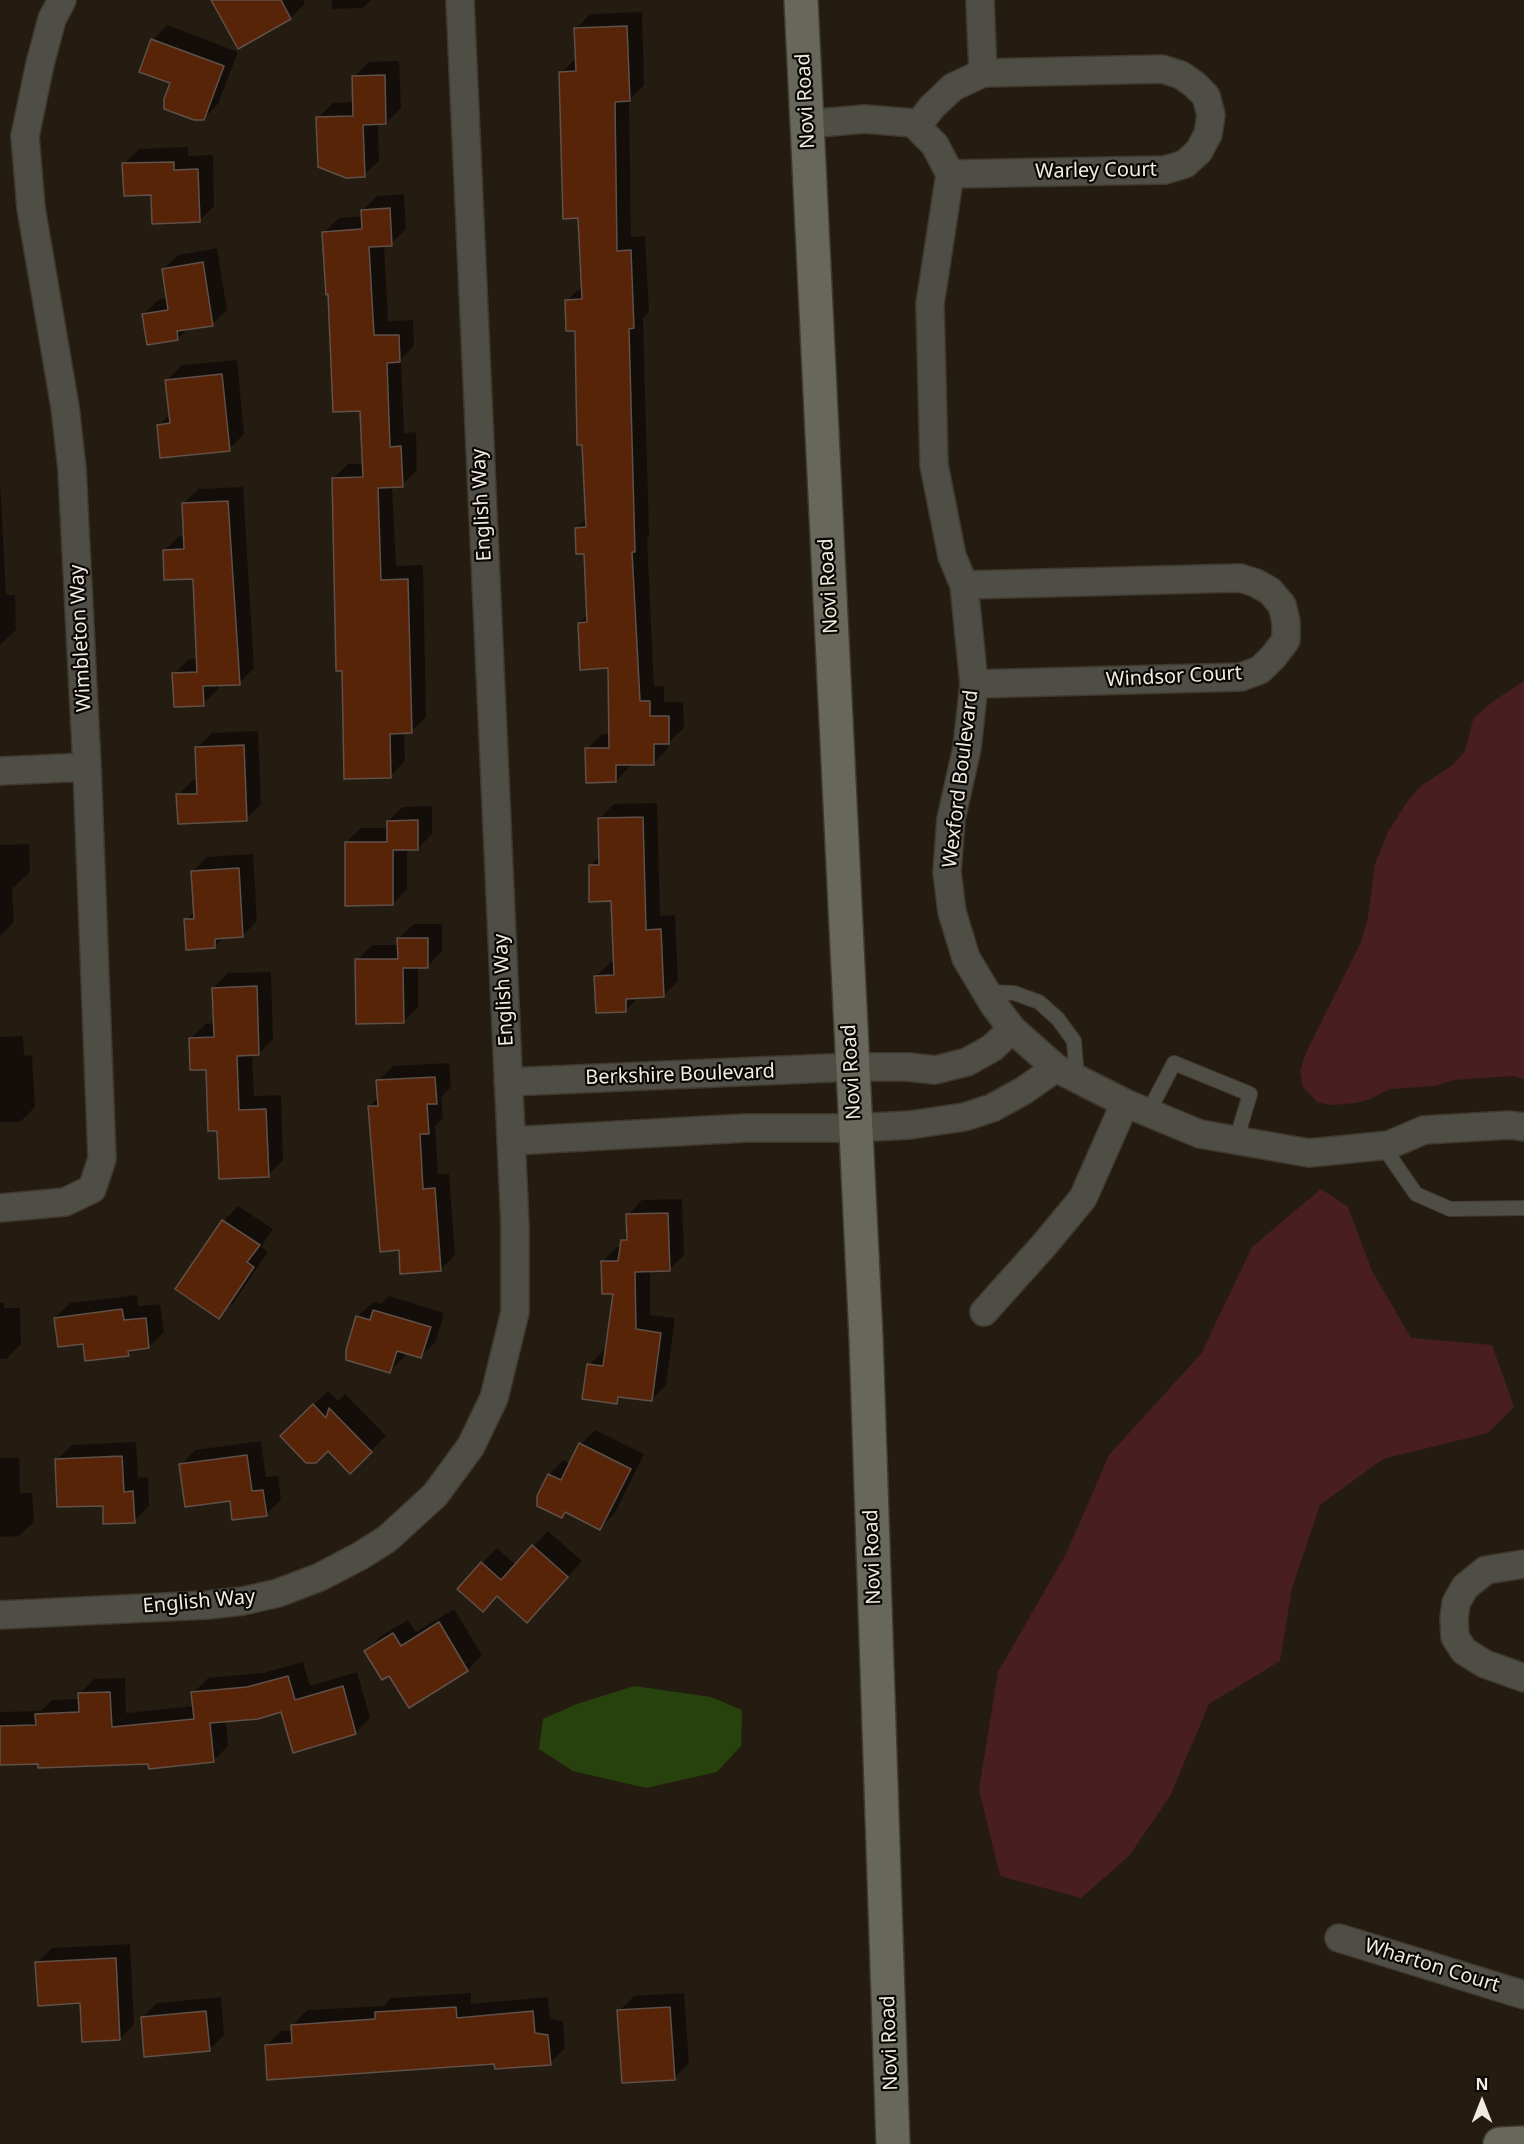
<!DOCTYPE html>
<html>
<head>
<meta charset="utf-8">
<style>
  body { margin:0 }
  #map { position:relative; width:1524px; height:2144px; overflow:hidden; background:#251c11; font-family:"Noto Sans",sans-serif }
  canvas { display:block }
  .north { position:absolute; left:1452px; top:2072px; width:60px; height:60px; -webkit-text-stroke:4px #0b0804; paint-order:stroke; rotate:0deg; font-size:16px; font-weight:700; line-height:24px; text-align:center; color:#f1ebe3 }
  .north::after { content:''; display:block; margin:auto; width:21px; height:27px; background:#f1ebe3; clip-path:polygon(50% 0,100% 100%,50% 72%,0 100%) }
</style>
</head>
<body>
<div id="map">
<canvas width="1524" height="2144"></canvas>
<div class="north">N</div>
</div>
<script>
const c = document.querySelector('canvas').getContext('2d');
c.lineJoin = 'round';
function fill(path, color) { c.fillStyle = color; c.fill(path, 'evenodd'); }
const toPath = rows => new Path2D(rows.map(r => 'M' + r).join(''));
function strokePath(path, color, width, dash) { c.strokeStyle = color; c.lineWidth = width; c.lineCap = dash ? 'butt' : 'round'; c.setLineDash(dash || []); c.stroke(path); }
function write(font, color, halo, rows, align = 'center') {
  c.font = font + ' "Noto Sans",sans-serif'; c.lineWidth = 4.5; c.setLineDash([]); c.textBaseline = 'middle'; c.strokeStyle = halo; c.fillStyle = color; for (const [text, x, y, turn = 0] of rows) {
    c.save(); c.translate(x, y); c.rotate((+turn || 0) * Math.PI / 180); c.textAlign = isNaN(turn) ? turn : align; if (halo) c.strokeText(text, 0, 0); c.fillText(text, 0, 0); c.restore();
  }
}
fill(toPath([
  [1524,681,1524,1079,1513,1076,1453,1080,1436,1086,1390,1089,1370,1099,1356,1103,1332,1105,1317,1102,1303,1087,1300,1071,1305,1055,1361,942,1368,917,1375,864,1388,832,1407,802,1422,785,1453,765,1465,751,1473,720,1478,714,1495,700],
  [1321,1189,1348,1207,1372,1271,1411,1338,1492,1345,1514,1407,1488,1433,1383,1459,1320,1505,1292,1588,1280,1661,1209,1704,1170,1796,1129,1856,1081,1898,1000,1876,979,1789,998,1672,1066,1554,1109,1455,1201,1354,1252,1247]
]), '#491e23');
fill(toPath([
  [634,1686,711,1697,742,1710,741,1746,717,1772,646,1788,573,1771,539,1749,543,1719,577,1704]
]), '#27420c');
fill(toPath([
  [213,0,304,0,305,3,291,18,238,47],
  [332,0,371,0,363,8,332,9],
  [642,12,644,85,629,100,631,237,645,236,649,312,643,318,649,535,647,538,654,687,664,686,664,702,683,702,684,728,668,743,668,748,654,763,630,764,630,766,616,781,587,749,602,734,610,734,609,667,579,623,588,614,585,552,577,528,587,518,576,329,566,301,583,286,580,217,560,73,577,58,576,29,590,14],
  [167,25,238,52,218,104,203,119,172,82,153,40],
  [399,61,401,108,386,123,378,123,379,161,364,175,318,118,333,103,355,102,354,77,369,62],
  [188,147,188,156,213,155,214,206,199,221,152,194,124,164,139,149],
  [404,194,406,229,391,244,384,245,388,321,413,320,414,346,401,359,404,433,416,432,417,470,402,485,392,485,396,566,423,565,426,717,411,732,404,732,405,761,390,776,343,670,333,479,348,464,363,464,361,409,329,293,324,232,339,218,363,216,363,210,377,196],
  [217,248,227,310,212,324,188,328,178,339,143,315,158,300,168,298,163,269,178,255],
  [237,360,244,434,229,449,159,425,170,414,167,380,182,365],
  [0,480,6,595,15,595,16,630,0,645],
  [243,487,254,668,239,683,218,684,218,689,203,704,174,674,189,659,198,659,194,577,164,551,179,536,185,536,184,504,198,489],
  [258,731,261,804,246,819,178,795,193,780,198,780,197,748,212,733],
  [657,803,660,916,675,915,678,981,663,996,639,997,625,1011,596,976,611,962,615,961,612,900,590,866,600,856,599,819,614,804],
  [432,806,432,834,417,849,407,849,407,889,393,904,346,842,361,828,388,828,388,821,403,807],
  [29,844,30,872,15,886,12,887,14,922,0,936,0,845],
  [253,854,257,921,242,936,224,937,214,947,186,920,195,911,192,872,207,857],
  [414,924,442,924,442,951,428,966,418,966,418,1007,403,1022,357,960,372,945,399,945,399,938],
  [271,972,273,1039,259,1054,252,1054,254,1096,281,1095,283,1160,268,1175,219,1130,208,1068,191,1038,206,1024,215,1023,213,988,228,973],
  [23,1036,24,1056,32,1055,35,1107,20,1122,0,1122,0,1037],
  [449,1063,451,1087,441,1097,443,1118,435,1126,438,1174,449,1174,455,1255,440,1270,400,1249,369,1107,379,1097,378,1081,393,1066],
  [682,1199,684,1255,669,1269,650,1270,650,1315,675,1318,666,1385,651,1400,623,1396,616,1402,589,1365,604,1350,607,1350,615,1292,602,1262,617,1247,621,1247,622,1241,628,1234,628,1215,642,1200],
  [238,1206,273,1229,261,1247,268,1252,233,1303,218,1317,177,1289,224,1221],
  [137,1295,138,1306,160,1304,164,1332,149,1347,134,1348,128,1355,84,1343,55,1318,70,1303],
  [389,1296,444,1313,436,1341,421,1356,406,1352,405,1356,390,1371,348,1350,358,1316,373,1302,381,1304],
  [0,1303,4,1303,4,1308,20,1308,21,1344,6,1359,0,1359],
  [328,1391,338,1401,345,1394,386,1436,350,1472,296,1421],
  [595,1430,644,1454,615,1513,600,1528,567,1512,562,1517,549,1475,563,1460,571,1464,581,1444],
  [261,1441,266,1477,278,1476,281,1500,266,1514,231,1499,181,1465,195,1450],
  [136,1442,138,1478,148,1477,149,1506,134,1521,104,1504,57,1459,72,1445],
  [0,1458,19,1458,20,1493,32,1493,34,1522,19,1536,0,1537],
  [548,1531,582,1561,542,1606,498,1595,483,1610,482,1563,497,1548,516,1565],
  [454,1609,482,1655,468,1670,409,1706,390,1674,366,1651,381,1636,408,1620,416,1632],
  [303,1662,310,1686,357,1672,370,1718,356,1733,282,1710,226,1720,228,1746,213,1761,0,1763,0,1712,41,1711,52,1700,80,1699,80,1694,94,1679,125,1678,126,1713,194,1706,193,1693,208,1678,262,1673],
  [130,1944,134,2024,120,2039,82,2001,37,1963,52,1948],
  [471,1993,471,2004,548,1997,550,2019,563,2021,565,2048,550,2063,496,2062,266,2046,281,2031,293,2030,293,2025,307,2010,384,2006,391,1998],
  [684,1993,689,2063,674,2078,619,2011,634,1996],
  [221,1997,224,2035,209,2050,142,2017,157,2003]
]), '#0007');
const building = toPath([
  [211,0,281,0,291,19,238,49,211,0],
  [627,26,630,101,615,102,617,251,631,250,634,328,629,329,635,552,632,552,640,701,650,701,650,716,669,716,669,744,654,744,654,765,616,765,616,782,586,783,585,748,609,748,608,668,580,670,578,623,587,622,584,554,576,554,575,528,586,527,582,445,577,445,575,331,566,331,565,300,582,299,578,218,563,219,559,72,576,71,574,28,627,26],
  [151,39,224,66,204,120,194,120,164,109,164,99,170,83,139,72,151,39],
  [385,75,386,124,363,125,365,177,346,178,318,167,316,117,353,116,352,76,385,75],
  [174,162,174,170,198,169,200,222,152,224,151,195,124,196,122,163,174,162],
  [390,208,392,246,369,247,374,335,399,335,400,362,387,363,390,447,401,446,403,487,378,488,381,580,408,579,412,733,390,734,391,778,344,779,342,671,336,671,332,478,363,477,360,411,333,412,328,294,326,295,322,232,362,229,361,210,390,208],
  [203,262,213,326,177,331,178,340,147,345,142,314,168,310,162,269,203,262],
  [222,374,230,451,160,458,157,425,170,423,165,380,222,374],
  [228,501,240,685,203,686,204,706,174,707,172,673,197,672,193,579,164,580,163,550,184,549,182,503,228,501],
  [244,745,247,821,178,824,176,794,197,794,195,747,244,745],
  [643,817,646,930,661,929,664,997,626,999,626,1012,596,1013,594,976,614,975,611,901,589,902,589,865,599,865,598,818,643,817],
  [418,820,418,850,393,850,393,905,345,906,345,842,387,842,387,821,418,820],
  [239,868,243,937,215,939,215,948,186,950,184,919,194,919,191,871,239,868],
  [397,938,428,938,428,968,403,968,404,1023,356,1024,355,959,398,959,397,938],
  [257,986,259,1055,237,1056,239,1110,266,1109,269,1177,219,1179,217,1131,208,1131,206,1070,190,1070,189,1038,214,1037,212,988,257,986],
  [435,1077,437,1104,427,1104,429,1134,420,1134,423,1189,435,1188,441,1271,400,1274,399,1250,380,1252,368,1106,378,1106,376,1080,435,1077],
  [668,1213,670,1271,635,1272,636,1329,661,1333,652,1401,618,1397,617,1404,582,1399,587,1364,603,1366,613,1294,602,1294,601,1261,618,1261,621,1240,627,1240,626,1214,668,1213],
  [222,1220,260,1245,247,1262,254,1267,219,1319,175,1289,222,1220],
  [122,1309,124,1320,146,1318,149,1348,128,1351,129,1356,85,1361,83,1344,58,1347,54,1318,122,1309],
  [373,1310,431,1327,421,1358,397,1351,390,1373,346,1360,346,1350,356,1316,370,1320,373,1310],
  [313,1404,326,1418,329,1408,372,1452,350,1474,328,1451,316,1463,306,1463,280,1436,313,1404],
  [579,1443,631,1469,600,1530,565,1512,562,1518,537,1506,537,1496,548,1474,561,1480,579,1443],
  [247,1455,252,1491,263,1490,267,1516,232,1520,230,1501,185,1507,179,1464,247,1455],
  [122,1456,124,1492,133,1491,135,1523,103,1524,103,1506,57,1507,55,1459,122,1456],
  [532,1545,568,1577,527,1623,497,1596,483,1612,457,1589,481,1562,501,1580,532,1545],
  [439,1622,468,1671,409,1708,389,1676,382,1680,364,1651,393,1633,401,1646,439,1622],
  [288,1676,295,1700,343,1686,356,1734,293,1753,281,1712,258,1719,210,1723,214,1762,149,1769,148,1764,38,1768,38,1764,0,1765,0,1726,36,1725,35,1714,79,1712,78,1693,110,1692,112,1727,194,1719,191,1692,247,1687,288,1676],
  [116,1958,120,2040,82,2042,80,2003,38,2006,35,1962,116,1958],
  [456,2007,457,2018,533,2011,535,2033,548,2035,551,2065,495,2069,494,2064,267,2080,265,2045,292,2043,291,2025,375,2019,375,2012,456,2007],
  [670,2007,675,2080,622,2083,617,2010,670,2007],
  [206,2011,210,2051,144,2057,141,2017,206,2011]
]);
fill(building, '#582408');
strokePath(building, '#605049', 1.5);
const lane = toPath([
  [987,992,1014,993,1039,1002,1058,1019,1074,1041,1077,1079],
  [1148,1113,1174,1063,1250,1094,1236,1141],
  [1382,1145,1416,1194,1450,1209,1524,1208]
]);
const street = toPath([
  [980,0,983,73],
  [807,124,865,119,913,123,935,145,950,174,930,304,934,465,952,556,964,585,974,684,967,748,951,819,947,872,952,912,966,958,994,1005,1012,1029,1056,1068,1125,1103,1200,1134,1309,1153,1389,1145,1424,1130,1510,1125,1524,1127],
  [917,126,932,107,953,87,983,73,1162,69,1181,75,1194,84,1206,96,1211,115,1208,134,1199,151,1185,164,1165,170,950,174],
  [964,585,1240,578,1256,583,1270,591,1282,605,1286,622,1286,640,1274,656,1260,670,1241,677,974,684],
  [0,771,87,767],
  [508,1082,852,1067,908,1067,935,1070,967,1062,992,1048,1012,1029],
  [511,1141,746,1128,854,1128,910,1125,964,1117,992,1108,1023,1091,1056,1068],
  [0,1208,65,1202,92,1189,102,1159,87,767,72,469,65,407,31,208,25,136,40,64,52,19,62,0],
  [984,1312,1045,1244,1083,1198,1125,1103],
  [1524,1564,1486,1570,1465,1587,1456,1603,1454,1619,1455,1637,1464,1651,1485,1664,1524,1678],
  [0,1615,207,1605,243,1601,278,1593,320,1577,360,1556,387,1539,435,1495,471,1446,494,1398,515,1312,515,1226,460,0],
  [1339,1938,1524,1995]
]);
const secondary = toPath([
  [801,0,866,1337,893,2144],
  [1500,2144,1524,2143]
]);
strokePath(lane, '#42392e', 16);
strokePath(street, '#42392e', 30);
strokePath(secondary, '#42392e', 36);
strokePath(lane, '#4e4d46', 14);
strokePath(street, '#4e4d46', 27);
strokePath(secondary, '#68675c', 33);
write('20px', '#f1ebe3', '#0b0804', [
  ["Novi Road",806,101,-93],
  ["Warley Court",1096,171,-1],
  ["English Way",482,505,-93],
  ["Novi Road",829,586,-93],
  ["Wimbleton Way",81,638,-93],
  ["Windsor Court",1174,677,-3],
  ["Wexford Boulevard",961,779,-83],
  ["English Way",504,990,-93],
  ["Novi Road",852,1072,-93],
  ["Berkshire Boulevard",680,1075,-2],
  ["Novi Road",873,1557,-92],
  ["English Way",199,1602,-5],
  ["Wharton Court",1432,1966,17],
  ["Novi Road",890,2043,-92]
]);
</script>
</body>
</html>
